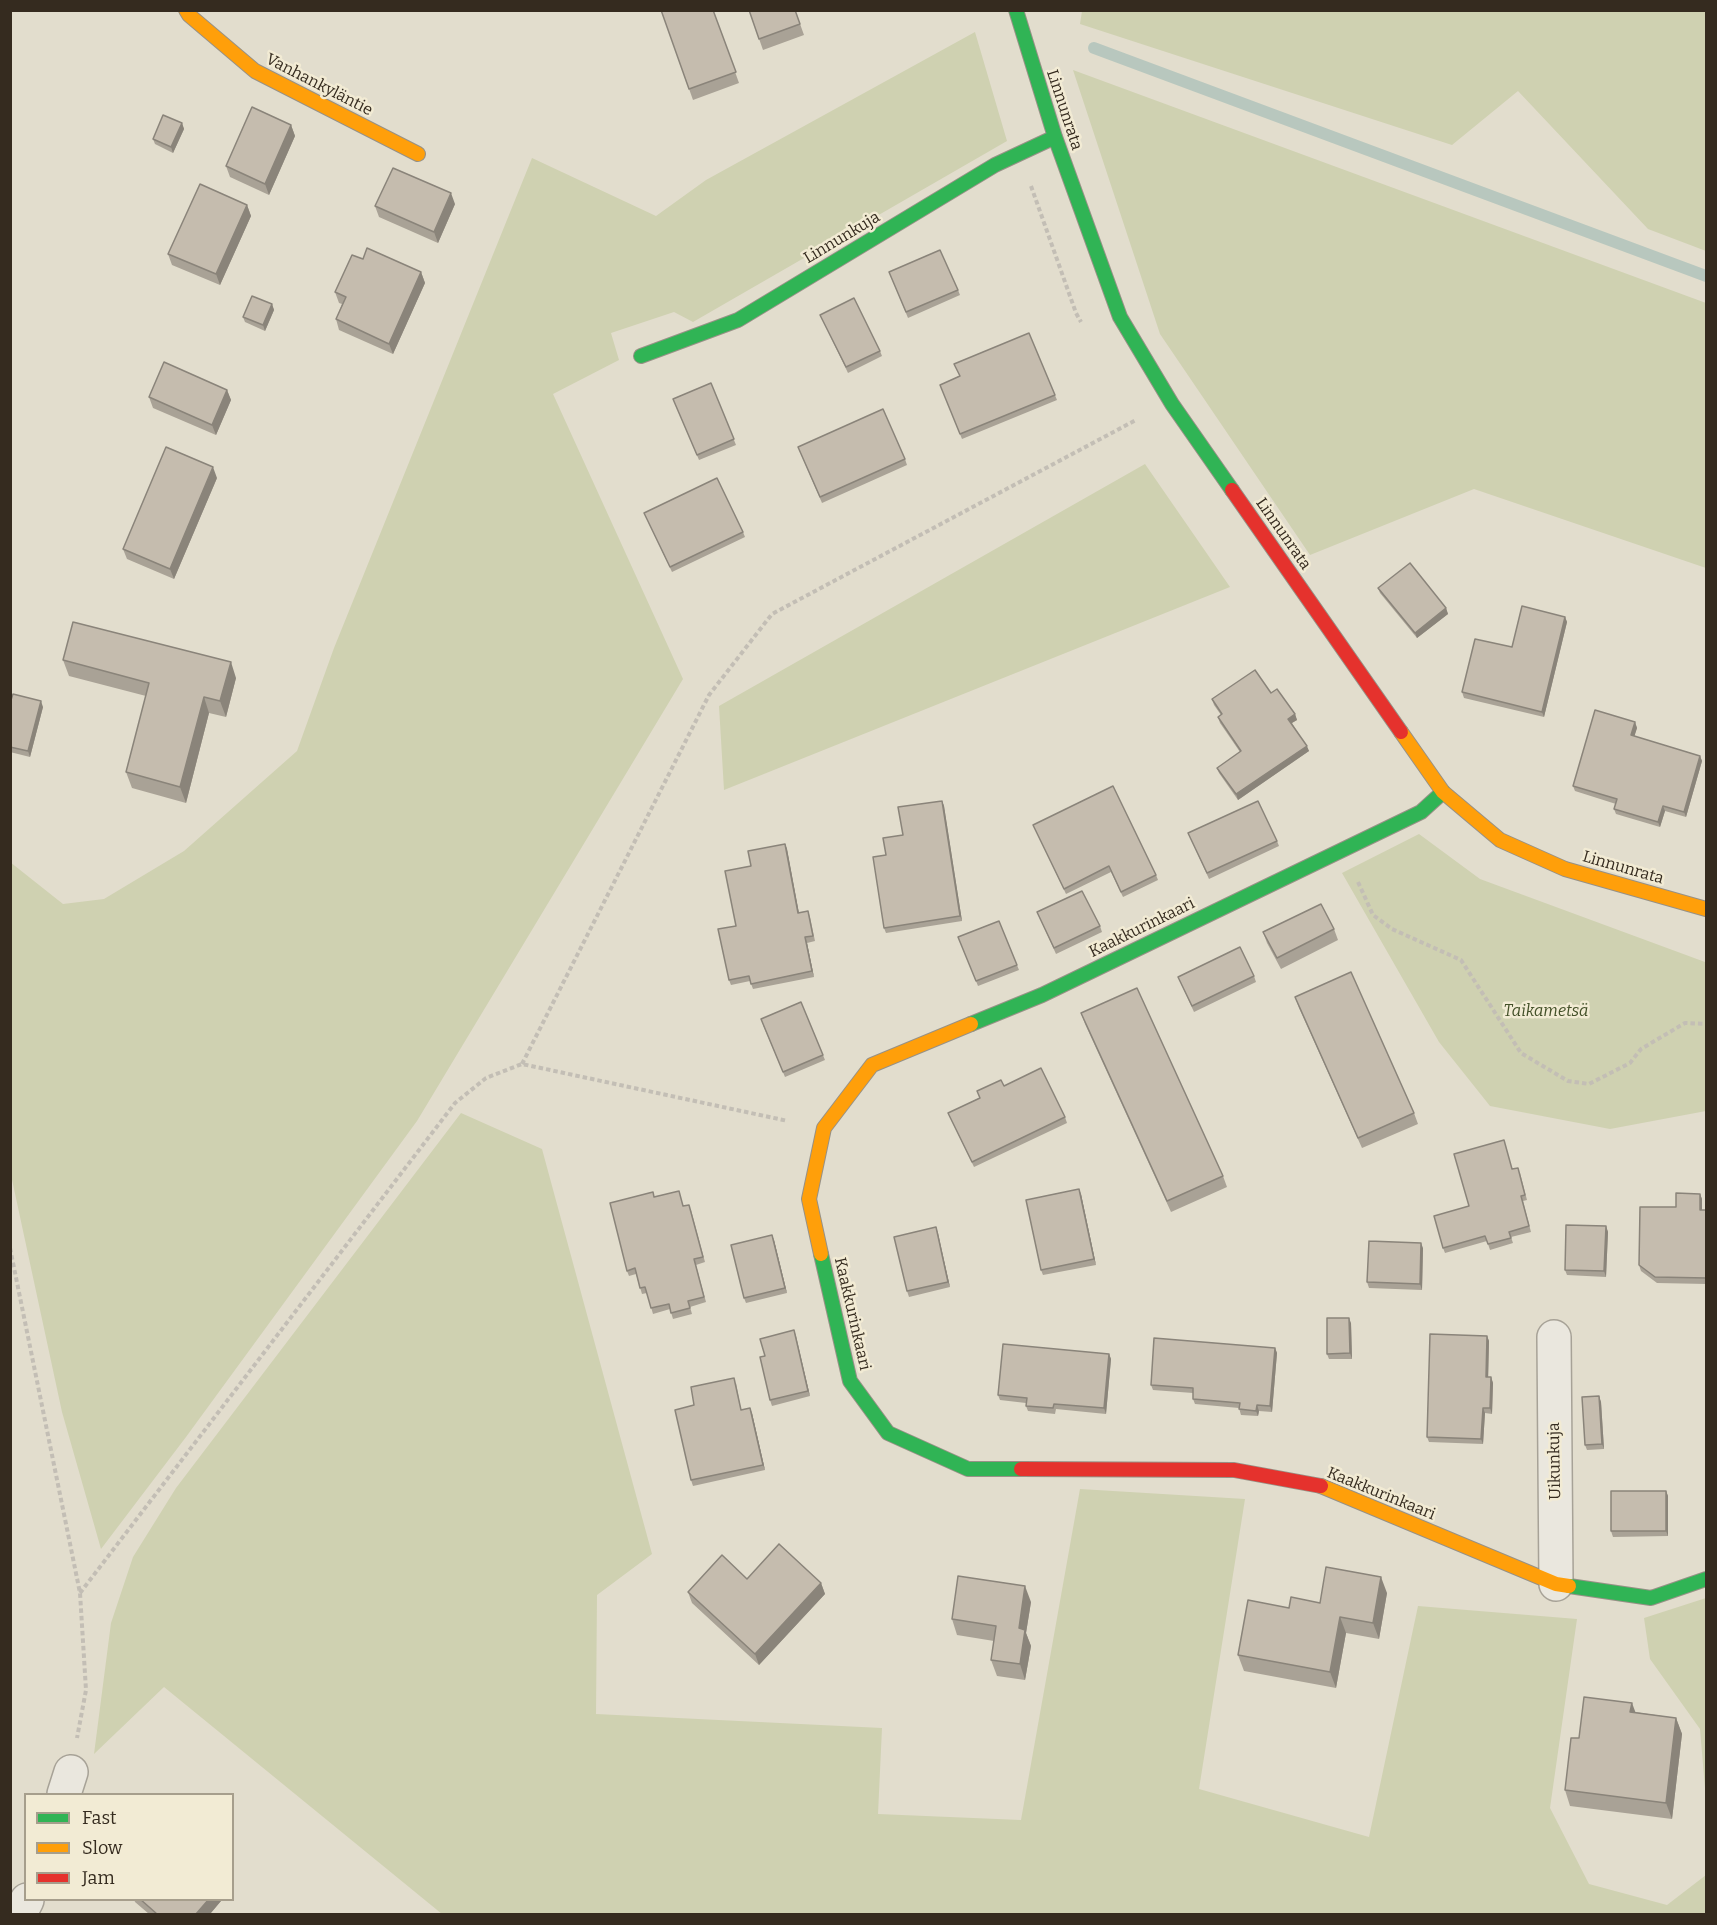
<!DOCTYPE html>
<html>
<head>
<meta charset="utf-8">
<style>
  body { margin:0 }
  #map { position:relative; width:1717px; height:1925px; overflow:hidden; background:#e2ddcd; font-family:Bitter,serif }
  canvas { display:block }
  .frame { position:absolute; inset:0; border:12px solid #352b1f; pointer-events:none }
  .legend { position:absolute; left:24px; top:1793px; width:210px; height:108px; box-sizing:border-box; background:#f2ebd4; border:2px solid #a69e8c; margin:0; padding:8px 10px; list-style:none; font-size:18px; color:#352b1f }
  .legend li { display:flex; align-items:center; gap:12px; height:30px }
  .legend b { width:30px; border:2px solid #a69e8c }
</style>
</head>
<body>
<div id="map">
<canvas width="1717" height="1925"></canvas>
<div class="frame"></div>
<ul class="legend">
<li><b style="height:8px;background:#30b455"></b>Fast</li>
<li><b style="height:8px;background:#ff9f0a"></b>Slow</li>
<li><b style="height:8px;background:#e5322d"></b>Jam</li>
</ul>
</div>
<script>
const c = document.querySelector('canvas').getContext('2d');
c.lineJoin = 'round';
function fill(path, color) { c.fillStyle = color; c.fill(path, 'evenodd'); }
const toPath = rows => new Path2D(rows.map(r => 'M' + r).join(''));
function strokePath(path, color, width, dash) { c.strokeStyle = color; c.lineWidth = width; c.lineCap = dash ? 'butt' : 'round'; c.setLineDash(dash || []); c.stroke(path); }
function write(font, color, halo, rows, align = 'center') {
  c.font = font + ' Bitter,serif'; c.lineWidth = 5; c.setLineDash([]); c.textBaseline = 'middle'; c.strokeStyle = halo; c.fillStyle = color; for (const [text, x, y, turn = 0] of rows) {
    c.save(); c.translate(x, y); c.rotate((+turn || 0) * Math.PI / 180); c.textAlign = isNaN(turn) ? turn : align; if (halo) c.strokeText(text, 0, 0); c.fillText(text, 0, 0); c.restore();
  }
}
fill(toPath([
  [1082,11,1706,11,1706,251,1648,229,1518,91,1452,145,1080,24],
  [975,32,1007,141,693,322,674,312,611,333,619,360,553,394,683,679,417,1121,186,1437,101,1549,62,1412,11,1175,10,862,63,904,104,899,184,851,297,751,334,648,532,158,656,216,706,180],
  [1073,70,1706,303,1706,568,1474,489,1310,555,1160,334],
  [1145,464,1230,587,724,790,719,706],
  [1419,834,1480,879,1705,962,1706,1111,1610,1129,1490,1106,1439,1042,1342,873],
  [461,1113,542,1149,652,1554,597,1595,596,1714,882,1728,878,1814,1021,1820,1080,1489,1245,1499,1199,1789,1369,1837,1418,1606,1577,1619,1550,1808,1589,1884,1667,1905,1706,1875,1706,1914,442,1914,164,1687,94,1754,111,1623,133,1557,176,1488],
  [1706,1598,1706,1800,1700,1729,1650,1659,1644,1618]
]), '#cfd1b1');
strokePath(toPath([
  [1094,48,1706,276]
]), '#b8c7be', 12);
const street = toPath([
  [1554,1337,1556,1584],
  [64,1794,71,1772],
  [20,1914,27,1900]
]);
const fast = toPath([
  [1016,10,1055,137,1120,317,1172,404,1232,490],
  [641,356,738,320,995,165,1055,137],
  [971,1024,1042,995,1421,812,1443,792],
  [821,1254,850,1381,888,1433,968,1469,1021,1469],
  [1569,1586,1651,1598,1706,1579]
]);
const slow = toPath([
  [186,10,189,15,255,71,418,154],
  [1401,732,1443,792,1500,840,1565,869,1706,909],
  [821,1254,809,1199,824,1128,872,1065,971,1024],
  [1321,1486,1556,1584,1569,1586]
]);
const jam = toPath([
  [1232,490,1401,732],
  [1021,1469,1234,1470,1321,1486]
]);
strokePath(street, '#a7a297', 36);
strokePath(fast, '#979186', 16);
strokePath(slow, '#979186', 16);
strokePath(jam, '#979186', 16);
strokePath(toPath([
  [1031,186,1076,313,1081,322],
  [1358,882,1373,915,1392,929,1461,960,1521,1053,1568,1081,1589,1084,1630,1063,1641,1049,1685,1023,1706,1024],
  [522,1064,709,695,772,614,1136,420],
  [10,1248,80,1593,86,1690,77,1738],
  [80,1593,455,1103,486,1078,522,1064,788,1121]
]), '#c3beb5', 4, [4.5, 3]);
strokePath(street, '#eae7de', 33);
strokePath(fast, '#30b455', 14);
strokePath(slow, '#ff9f0a', 14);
strokePath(jam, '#e5322d', 14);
fill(toPath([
  [661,10,713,10,739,83,693,100],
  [749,10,795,10,804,35,763,50],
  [182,123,184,129,173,153,155,144,153,139],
  [291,125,295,136,269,195,230,177,226,166],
  [455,204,438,243,379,217,375,206],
  [247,205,251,216,220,285,172,265,168,254],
  [363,259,421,272,425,283,393,354,339,330,336,319,342,304,339,303,335,292],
  [889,272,958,290,960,295,908,318],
  [272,304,274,310,265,331,245,322,243,317],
  [820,315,880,351,882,356,848,373],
  [1029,333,1057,400,962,439,940,385,959,376],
  [711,383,736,445,699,460,673,399],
  [227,390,231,400,216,435,153,408,149,397],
  [800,452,905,459,907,465,822,503],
  [217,478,174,579,127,559,123,549],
  [644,513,743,532,745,537,672,572],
  [1378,588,1446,608,1448,614,1417,638,1380,593],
  [1565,617,1567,622,1544,717,1464,698,1462,692,1512,647],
  [63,660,236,678,226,717,209,713,186,803,132,788,126,772,146,696,69,676],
  [1271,693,1295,714,1297,720,1292,723,1309,751,1238,800,1219,773,1217,768,1240,752,1220,723,1218,717,1221,715,1214,705,1212,699],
  [10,703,43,707,30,757,10,752],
  [1635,722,1637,728,1634,736,1700,756,1702,761,1686,817,1665,811,1660,827,1616,814,1614,809,1616,804,1575,791,1573,786],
  [942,801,944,806,962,921,886,933,884,928,886,855,903,835],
  [1033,825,1156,875,1158,880,1123,897,1111,872,1066,894],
  [1188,833,1277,841,1279,846,1209,879],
  [785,844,787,849,799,913,808,911,810,917,815,941,807,943,814,977,753,989,750,981,731,985,729,980,751,866],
  [1037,912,1100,926,1102,932,1056,954],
  [999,921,1019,970,978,986,958,937],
  [1334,929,1338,940,1281,969,1267,943,1263,932],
  [1254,976,1256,982,1194,1012,1178,977],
  [1295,997,1414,1113,1418,1124,1362,1148,1299,1008],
  [801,1002,825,1060,785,1077,763,1025],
  [1081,1013,1223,1176,1227,1187,1171,1212,1085,1024],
  [1004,1086,1065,1117,1067,1123,974,1167,948,1113],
  [1513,1169,1520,1173,1527,1200,1523,1201,1531,1232,1511,1237,1513,1243,1490,1250,1487,1241,1445,1253,1443,1248,1469,1206],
  [1081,1194,1096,1265,1043,1275,1041,1270],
  [1700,1194,1702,1199,1702,1210,1707,1210,1707,1284,1657,1283,1641,1271,1639,1265,1676,1207],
  [655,1197,683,1206,691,1210,705,1262,696,1265,706,1302,690,1307,692,1314,673,1319,670,1309,653,1314,647,1293,642,1294,636,1274,629,1276,627,1271],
  [1606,1226,1608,1232,1606,1277,1567,1275,1565,1270],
  [936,1227,950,1287,909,1297,907,1291],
  [774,1240,787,1293,746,1303,744,1298],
  [1423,1248,1422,1290,1369,1288,1367,1282],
  [1351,1323,1352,1359,1329,1359,1327,1354],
  [794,1330,810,1396,772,1406,770,1400,765,1356],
  [1487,1336,1489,1341,1488,1377,1491,1377,1493,1383,1492,1414,1485,1413,1483,1444,1429,1442,1427,1437],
  [1275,1348,1277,1353,1272,1412,1259,1411,1258,1416,1241,1415,1239,1408,1195,1404,1193,1399,1193,1393,1153,1390,1151,1385],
  [1109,1354,1111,1359,1106,1414,1056,1409,1055,1414,1028,1411,1026,1406,1026,1403,1000,1400,998,1395],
  [736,1383,741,1410,752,1413,765,1470,693,1486,691,1480,694,1405],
  [1599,1396,1601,1402,1604,1449,1587,1450,1585,1445],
  [1666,1491,1668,1496,1668,1536,1613,1537,1611,1531],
  [747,1579,821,1583,825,1594,759,1665,692,1603,688,1592],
  [1387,1593,1379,1639,1346,1633,1336,1688,1244,1671,1238,1655,1320,1603],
  [1031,1602,1026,1633,1031,1646,1025,1680,997,1676,991,1660,994,1641,957,1635,952,1619],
  [1635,1712,1676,1718,1682,1734,1672,1819,1570,1806,1565,1790,1579,1738],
  [134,1899,220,1899,221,1901,210,1914,149,1914,135,1902]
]), '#a9a296');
fill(toPath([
  [182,123,184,129,173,153,171,147],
  [291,125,295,136,269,195,265,184],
  [451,193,455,204,438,243,434,232],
  [247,205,251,216,220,285,216,274],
  [421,272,425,283,393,354,389,344],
  [272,304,274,310,265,331,263,325],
  [227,390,231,400,216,435,212,425],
  [213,467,217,478,174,579,170,569],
  [1446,608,1448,614,1417,638,1415,633],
  [1565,617,1567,622,1544,717,1542,712],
  [231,662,236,678,226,717,220,701],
  [204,697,209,713,186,803,180,787],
  [41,701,43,707,30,757,28,751],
  [1295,714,1297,720,1290,724,1288,719],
  [1635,722,1637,728,1633,741,1631,735],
  [1307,746,1309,751,1238,800,1236,794],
  [1700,756,1702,761,1686,817,1684,812],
  [942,801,944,806,962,921,960,916],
  [1663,806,1665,811,1660,827,1658,822],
  [785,844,787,849,800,919,798,913],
  [805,937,807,943,814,977,812,971],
  [1079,1189,1081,1194,1096,1265,1094,1259],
  [1700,1194,1702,1199,1702,1215,1700,1210],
  [1606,1226,1608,1232,1606,1277,1604,1271],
  [936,1227,938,1233,950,1287,948,1282],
  [772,1235,774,1240,787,1293,785,1288],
  [1421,1243,1423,1248,1422,1290,1420,1284],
  [1349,1318,1351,1323,1352,1359,1350,1353],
  [794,1330,796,1336,810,1396,808,1391],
  [1487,1336,1489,1341,1488,1383,1486,1377],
  [1275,1348,1277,1353,1272,1412,1270,1406],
  [1109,1354,1111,1359,1106,1414,1104,1408],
  [1491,1377,1493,1383,1492,1414,1490,1408],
  [1599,1396,1601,1402,1604,1449,1602,1444],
  [1257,1405,1259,1411,1258,1416,1256,1411],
  [750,1408,752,1413,765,1470,763,1465],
  [1483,1408,1485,1413,1483,1444,1481,1439],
  [1666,1491,1668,1496,1668,1536,1666,1531],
  [1381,1577,1387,1593,1379,1639,1373,1623],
  [821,1583,825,1594,759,1665,755,1654],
  [1025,1586,1031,1602,1026,1633,1031,1646,1025,1680,1020,1664,1019,1628],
  [1340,1617,1346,1633,1336,1688,1330,1672],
  [1632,1703,1638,1719,1630,1712],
  [1676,1718,1682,1734,1672,1819,1666,1803],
  [209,1899,220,1899,221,1901,210,1914,196,1914]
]), '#8a847a');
const building = toPath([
  [661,10,713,10,736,72,689,89,661,10],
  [749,10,795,10,800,24,759,39,749,10],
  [252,107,291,125,265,184,226,166,252,107],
  [163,115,182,123,171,147,153,139,163,115],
  [393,168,451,193,434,232,375,206,393,168],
  [200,184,247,205,216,274,168,254,200,184],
  [367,248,421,272,389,344,336,319,346,297,335,292,352,255,363,259,367,248],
  [940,250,958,290,906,312,889,272,940,250],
  [252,296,272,304,263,325,243,317,252,296],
  [854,298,880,351,846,367,820,315,854,298],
  [1029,333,1055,395,960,434,940,385,960,376,954,364,1029,333],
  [164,362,227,390,212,425,149,397,164,362],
  [711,383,734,439,697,455,673,399,711,383],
  [883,409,905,459,820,497,798,447,883,409],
  [166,447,213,467,170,569,123,549,166,447],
  [717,478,743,532,670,567,644,513,717,478],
  [1410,563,1446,608,1415,633,1378,588,1410,563],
  [1522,606,1565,617,1542,712,1462,692,1475,639,1512,647,1522,606],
  [73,622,231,662,220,701,204,697,180,787,126,772,149,683,63,660,73,622],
  [1255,670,1271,693,1277,689,1295,714,1288,719,1307,746,1236,794,1217,768,1241,751,1218,717,1222,714,1212,699,1255,670],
  [13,694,41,701,28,751,10,747,10,703,13,694],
  [1595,710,1635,722,1631,735,1700,756,1684,812,1663,806,1658,822,1614,809,1617,799,1573,786,1595,710],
  [1113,786,1156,875,1121,892,1109,866,1064,889,1033,825,1113,786],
  [942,801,960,916,884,928,873,857,886,855,883,838,903,835,898,807,942,801],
  [1258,801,1277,841,1207,873,1188,833,1258,801],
  [785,844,798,913,808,911,813,936,805,937,812,971,751,984,749,976,729,980,718,929,736,926,725,871,751,866,748,851,785,844],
  [1082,891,1100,926,1054,948,1037,912,1082,891],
  [1321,904,1334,929,1277,958,1263,932,1321,904],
  [999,921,1017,965,976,981,958,937,999,921],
  [1240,947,1254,976,1192,1006,1178,977,1240,947],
  [1351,972,1414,1113,1358,1138,1295,997,1351,972],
  [1137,988,1223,1176,1167,1201,1081,1013,1137,988],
  [801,1002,823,1055,783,1072,761,1019,801,1002],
  [1041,1068,1065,1117,972,1162,948,1113,980,1098,977,1091,1001,1080,1004,1086,1041,1068],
  [1504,1140,1512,1169,1518,1168,1525,1195,1521,1196,1529,1226,1509,1232,1511,1238,1488,1244,1485,1236,1443,1248,1434,1216,1469,1206,1454,1154,1504,1140],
  [1079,1189,1094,1259,1041,1270,1026,1200,1079,1189],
  [679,1191,683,1206,689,1205,703,1257,694,1259,704,1297,688,1301,690,1308,671,1313,669,1304,651,1308,645,1287,640,1288,635,1268,627,1271,610,1203,653,1192,654,1197,679,1191],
  [1676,1193,1700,1194,1700,1210,1707,1210,1707,1278,1655,1277,1639,1265,1640,1207,1676,1207,1676,1193],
  [1566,1225,1606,1226,1604,1271,1565,1270,1566,1225],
  [936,1227,948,1282,907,1291,894,1237,936,1227],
  [772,1235,785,1288,744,1298,731,1245,772,1235],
  [1369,1241,1421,1243,1420,1284,1367,1282,1369,1241],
  [1327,1318,1349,1318,1350,1353,1327,1354,1327,1318],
  [794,1330,808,1391,770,1400,760,1357,765,1356,760,1339,794,1330],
  [1430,1334,1487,1336,1486,1377,1491,1377,1490,1408,1483,1408,1481,1439,1427,1437,1430,1334],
  [1154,1338,1275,1348,1270,1406,1257,1405,1256,1411,1239,1409,1240,1403,1193,1399,1193,1388,1151,1385,1154,1338],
  [1003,1344,1109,1354,1104,1408,1054,1404,1053,1408,1026,1406,1027,1398,998,1395,1003,1344],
  [734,1378,741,1410,750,1408,763,1465,691,1480,675,1410,694,1405,691,1387,734,1378],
  [1599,1396,1602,1444,1585,1445,1582,1397,1599,1396],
  [1611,1491,1666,1491,1666,1531,1611,1531,1611,1491],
  [779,1544,821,1583,755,1654,688,1592,722,1555,747,1579,779,1544],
  [1326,1567,1381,1577,1373,1623,1340,1617,1330,1672,1238,1655,1248,1600,1289,1608,1291,1597,1320,1603,1326,1567],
  [958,1576,1025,1586,1019,1628,1025,1630,1020,1664,991,1660,996,1626,952,1619,958,1576],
  [1584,1697,1632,1703,1630,1712,1676,1718,1666,1803,1565,1790,1571,1738,1579,1738,1584,1697],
  [140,1899,209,1899,196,1914,157,1914,140,1899]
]);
fill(building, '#c5bcae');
strokePath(building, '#8a847a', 1.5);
write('16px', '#352b1f', '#f2ebd4', [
  ["Vanhankyläntie",319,85,27],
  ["Linnunrata",1064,110,72],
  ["Linnunkuja",842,238,-31],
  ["Linnunrata",1283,534,55],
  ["Linnunrata",1623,868,16],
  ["Kaakkurinkaari",1142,928,-26],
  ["Kaakkurinkaari",852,1314,77],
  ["Uikunkuja",1555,1461,-91],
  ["Kaakkurinkaari",1381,1494,22]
]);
write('italic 16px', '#435028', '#f2ebd4', [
  ["Taikametsä",1546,1012]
]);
</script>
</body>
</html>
